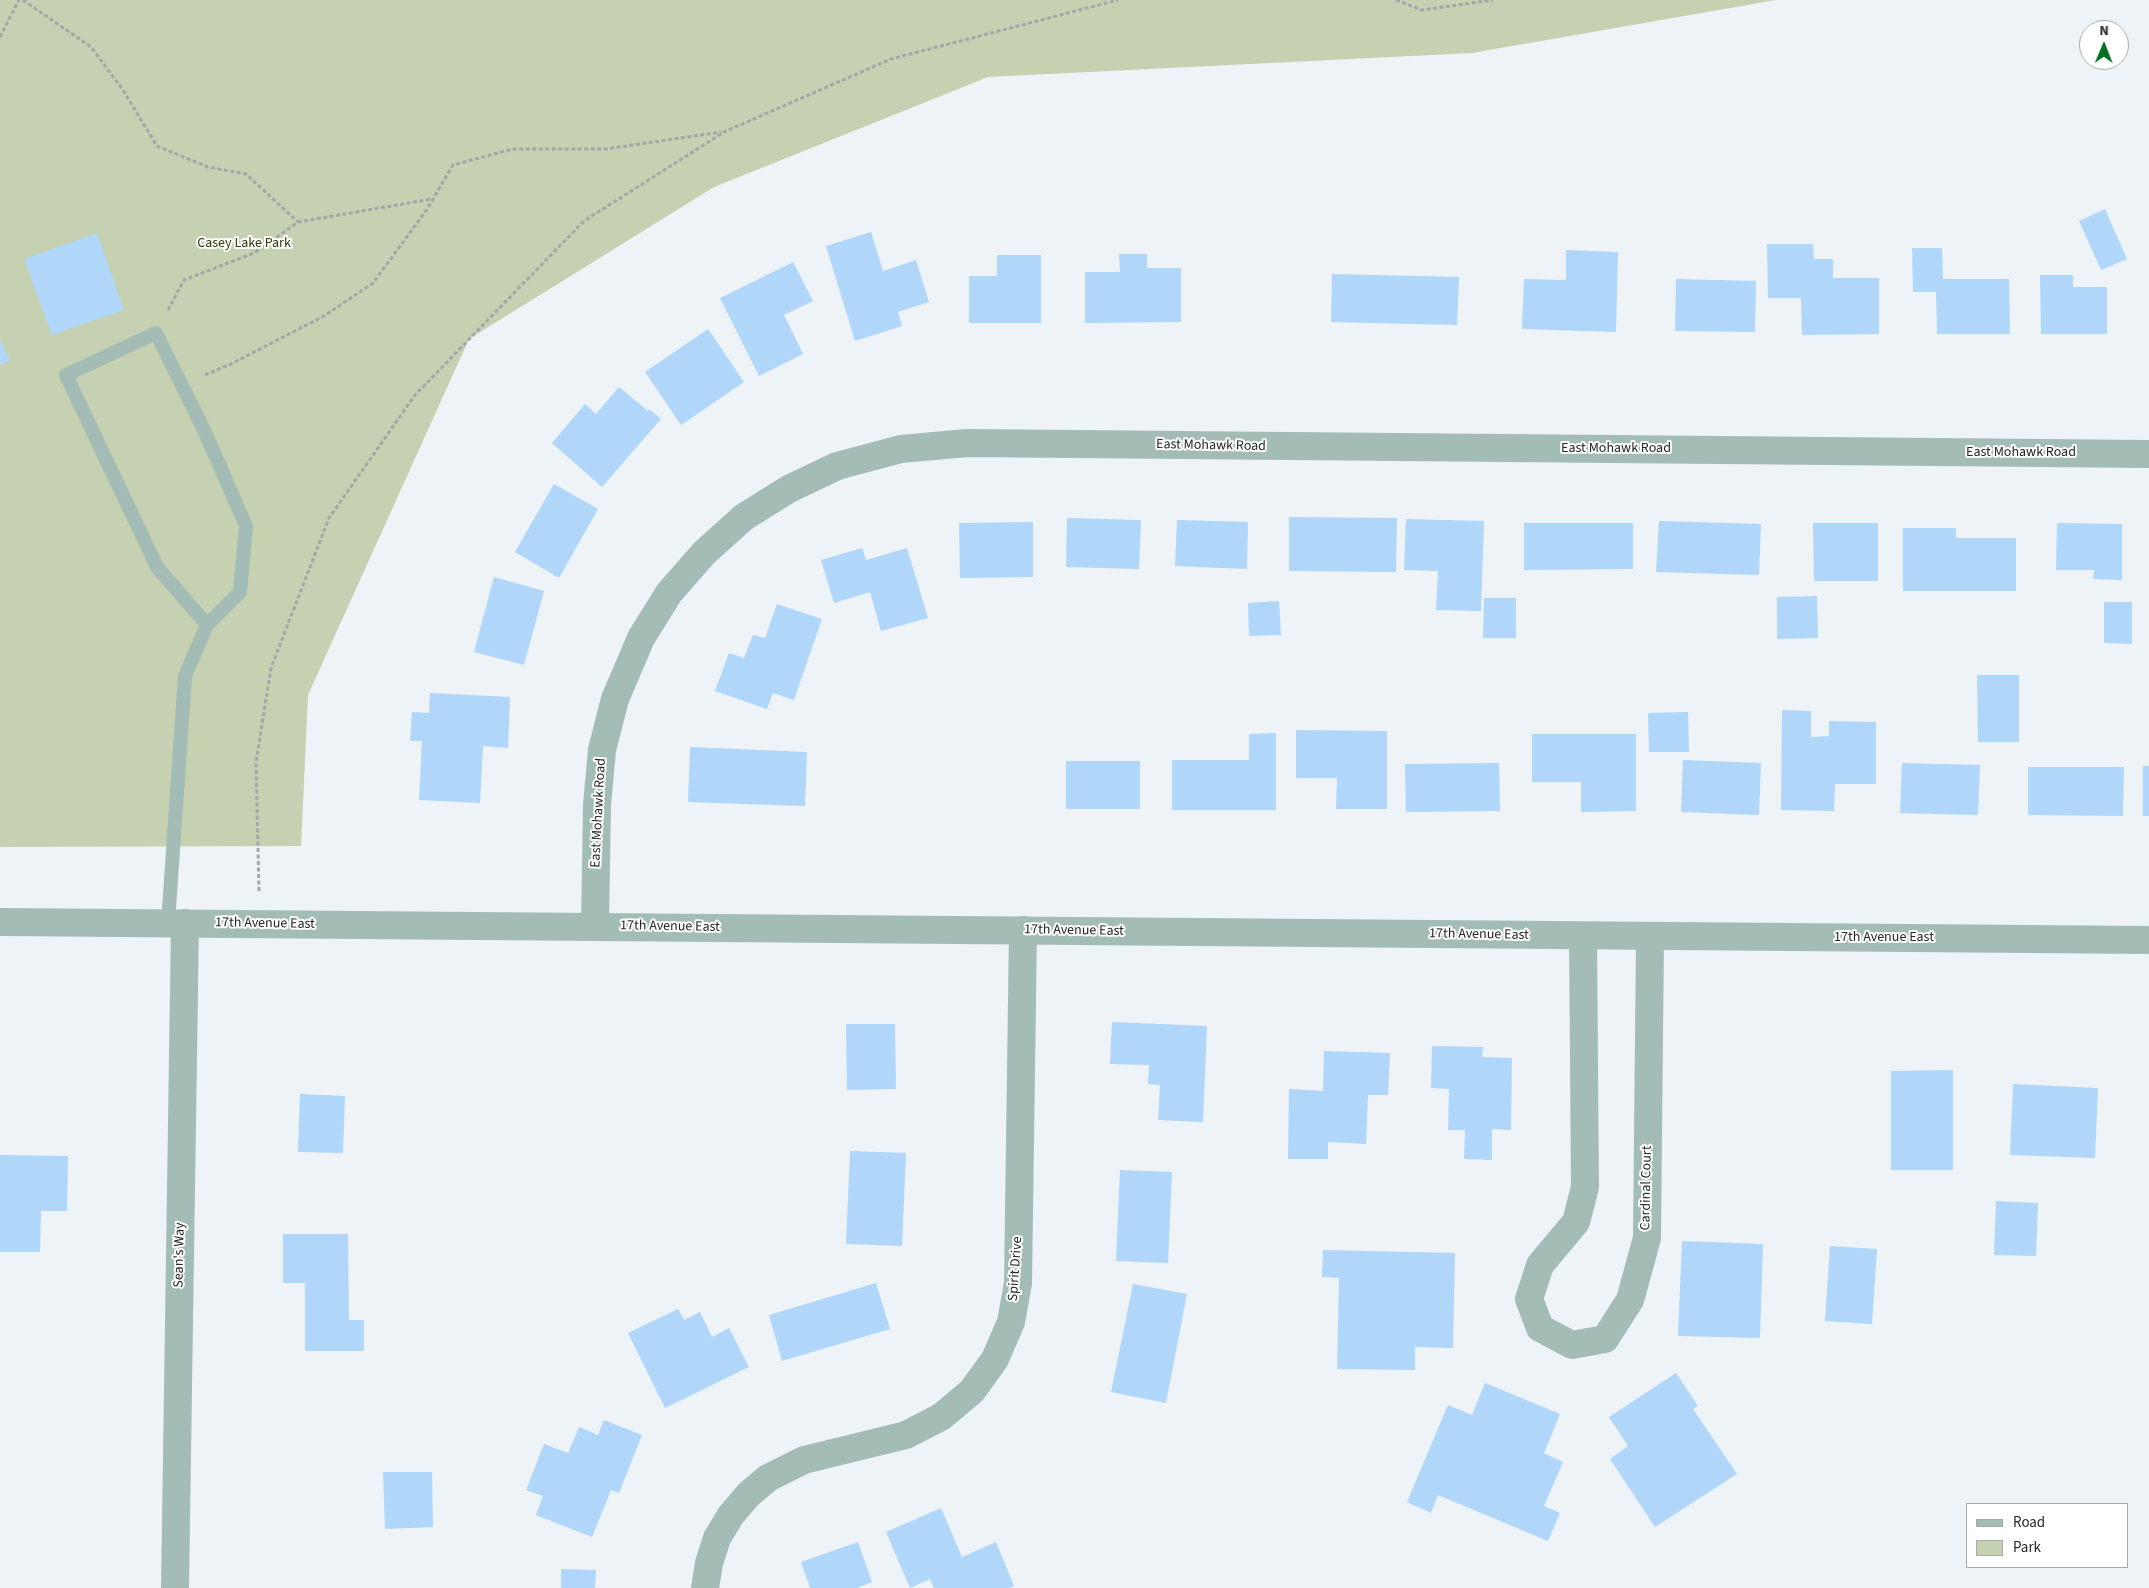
<!DOCTYPE html>
<html>
<head>
<meta charset="utf-8">
<style>
  body { margin:0 }
  #map { position:relative; width:2149px; height:1588px; overflow:hidden; background:#eef3f7; font-family:"Source Sans 3",sans-serif }
  canvas { display:block }
  .legend { position:absolute; left:1966px; top:1503px; width:162px; height:65px; box-sizing:border-box; background:#fff; border:1px solid #a8a8a9; margin:0; padding:6px 9px; list-style:none; font-size:15px; color:#252628 }
  .legend li { display:flex; align-items:center; gap:10px; height:25px }
  .legend b { width:25px; border:1px solid #a8a8a9 }
  .north { position:absolute; left:2079px; top:20px; width:50px; height:50px; box-sizing:border-box; background:#fff; border:1px solid #a8a8a9; border-radius:50%; rotate:1deg; font-size:14px; font-weight:700; line-height:20px; text-align:center; color:#252628 }
  .north::after { content:''; display:block; margin:auto; width:18px; height:22px; background:#037021; clip-path:polygon(50% 0,100% 100%,50% 72%,0 100%) }
</style>
</head>
<body>
<div id="map">
<canvas width="2149" height="1588"></canvas>
<ul class="legend">
<li><b style="height:6px;background:#a3bcb5"></b>Road</li>
<li><b style="height:14px;background:#c5d1b0"></b>Park</li>
</ul>
<div class="north">N</div>
</div>
<script>
const c = document.querySelector('canvas').getContext('2d');
c.lineJoin = 'round';
function fill(path, color) { c.fillStyle = color; c.fill(path, 'evenodd'); }
const toPath = rows => new Path2D(rows.map(r => 'M' + r).join(''));
function strokePath(path, color, width, dash) { c.strokeStyle = color; c.lineWidth = width; c.lineCap = dash ? 'butt' : 'round'; c.setLineDash(dash || []); c.stroke(path); }
function write(font, color, halo, rows, align = 'center') {
  c.font = font + ' "Source Sans 3",sans-serif'; c.lineWidth = 4; c.setLineDash([]); c.textBaseline = 'middle'; c.strokeStyle = halo; c.fillStyle = color; for (const [text, x, y, turn = 0] of rows) {
    c.save(); c.translate(x, y); c.rotate((+turn || 0) * Math.PI / 180); c.textAlign = isNaN(turn) ? turn : align; if (halo) c.strokeText(text, 0, 0); c.fillText(text, 0, 0); c.restore();
  }
}
fill(toPath([
  [0,0,1776,0,1472,53,988,77,714,187,469,339,308,695,301,846,0,847]
]), '#c5d1b0');
fill(toPath([
  [2105,209,2127,259,2101,270,2079,221],
  [871,232,883,271,916,260,929,302,898,312,902,326,855,341,826,246],
  [97,233,124,310,52,335,24,259],
  [1767,244,1813,244,1814,259,1833,259,1833,278,1879,278,1879,334,1802,335,1801,298,1768,298],
  [1912,248,1942,248,1943,279,2009,279,2010,334,1937,334,1936,292,1913,292],
  [1566,250,1618,252,1616,332,1522,329,1524,279,1566,280],
  [1119,254,1147,254,1147,268,1181,268,1181,322,1085,323,1085,272,1120,272],
  [997,255,1041,255,1041,323,969,323,969,276,997,276],
  [793,262,813,301,784,315,803,354,759,376,720,298],
  [1332,274,1459,277,1457,325,1331,322],
  [2040,275,2073,275,2073,287,2107,287,2107,334,2041,334],
  [1676,279,1756,281,1755,332,1675,331],
  [708,329,744,382,681,425,645,372],
  [0,340,10,360,0,365],
  [619,387,648,411,649,409,661,419,602,487,552,443,585,404,596,414],
  [554,484,598,509,559,578,515,552],
  [1289,517,1397,518,1396,572,1289,571],
  [1067,518,1141,520,1139,569,1066,567],
  [1406,519,1484,521,1481,611,1436,610,1438,571,1404,570],
  [1177,520,1248,522,1247,569,1175,566],
  [1659,521,1761,524,1759,575,1656,572],
  [1033,522,1033,577,960,578,959,523],
  [1524,523,1633,523,1633,569,1524,570],
  [1813,523,1878,523,1878,581,1814,581],
  [2057,523,2122,524,2122,580,2093,579,2094,570,2056,570],
  [1903,528,1956,528,1956,538,2016,538,2016,591,1903,591],
  [862,548,866,560,907,548,928,618,881,631,870,592,834,603,821,560],
  [494,577,544,591,524,665,474,652],
  [1817,596,1818,638,1777,639,1777,597],
  [1484,598,1516,598,1516,638,1483,638],
  [1279,601,1281,635,1249,636,1248,603],
  [2104,602,2132,602,2132,644,2104,643],
  [777,604,822,619,794,700,773,693,767,709,715,691,729,653,744,658,753,635,765,638],
  [1977,675,2019,675,2019,742,1978,742],
  [430,693,510,697,508,748,483,746,480,803,419,800,422,741,410,741,412,712,429,713],
  [1782,710,1811,711,1811,737,1829,736,1829,721,1876,722,1876,784,1835,784,1834,811,1781,810],
  [1688,712,1689,752,1649,752,1648,713],
  [1296,730,1387,731,1387,809,1336,809,1337,778,1296,778],
  [1276,733,1276,810,1172,810,1172,760,1249,760,1249,734],
  [1532,734,1636,734,1636,811,1581,812,1581,782,1532,782],
  [690,747,807,752,805,806,688,802],
  [1683,760,1761,763,1759,815,1681,812],
  [1066,761,1140,761,1140,809,1066,809],
  [1499,763,1500,811,1406,812,1405,764],
  [1902,763,1980,765,1978,815,1900,813],
  [2143,766,2149,766,2149,816,2143,816],
  [2028,767,2124,767,2123,816,2028,815],
  [1112,1022,1207,1026,1203,1122,1158,1120,1160,1085,1148,1084,1149,1065,1110,1064],
  [846,1024,895,1024,896,1089,847,1090],
  [1432,1046,1483,1047,1482,1057,1512,1058,1511,1130,1492,1129,1492,1160,1464,1159,1465,1130,1448,1130,1449,1089,1431,1088],
  [1324,1051,1390,1053,1388,1095,1368,1095,1366,1144,1328,1142,1328,1159,1288,1159,1289,1089,1323,1091],
  [1953,1070,1953,1170,1891,1170,1891,1071],
  [2013,1084,2098,1088,2095,1158,2010,1155],
  [300,1094,345,1096,343,1153,298,1152],
  [850,1151,906,1153,902,1246,846,1244],
  [0,1155,68,1156,67,1211,41,1211,40,1252,0,1252],
  [1120,1170,1172,1172,1168,1263,1116,1261],
  [1996,1201,2038,1203,2036,1256,1994,1255],
  [283,1234,348,1234,349,1320,364,1320,364,1351,305,1351,305,1283,283,1283],
  [1682,1241,1763,1244,1760,1338,1678,1336],
  [1830,1246,1877,1249,1872,1324,1825,1321],
  [1323,1250,1455,1253,1453,1348,1415,1347,1415,1370,1337,1369,1339,1278,1322,1277],
  [876,1283,890,1329,782,1361,769,1315],
  [1133,1284,1187,1294,1166,1403,1111,1392],
  [678,1309,684,1320,700,1312,712,1337,729,1328,749,1367,665,1408,628,1333],
  [1676,1373,1698,1406,1693,1409,1737,1474,1655,1527,1610,1459,1628,1446,1609,1417],
  [1485,1383,1560,1414,1544,1453,1563,1462,1544,1506,1560,1513,1548,1541,1438,1495,1431,1513,1407,1502,1448,1405,1472,1415],
  [604,1420,642,1435,619,1493,611,1490,592,1537,536,1515,543,1496,526,1490,544,1444,568,1453,579,1427,598,1435],
  [383,1472,432,1472,433,1527,385,1529],
  [941,1508,962,1557,996,1542,1014,1586,1009,1588,934,1588,930,1579,910,1588,886,1532],
  [858,1542,872,1582,857,1588,810,1588,801,1562],
  [561,1569,596,1570,595,1588,561,1588]
]), '#b0d6fa');
strokePath(toPath([
  [23,0,91,47,123,90,157,146,208,167,246,174,298,222],
  [1396,0,1422,10,1493,0],
  [0,37,19,0],
  [168,310,184,280,254,253,298,222,432,199],
  [205,375,233,363,324,316,373,283,426,211,453,165,513,149,606,149,721,132],
  [259,891,256,762,271,668,329,518,415,395,584,221,724,132,891,59,1118,0]
]), '#a3a7aa', 3, [4, 2.5]);
strokePath(toPath([
  [168,923,185,676,207,625,240,592,246,526,204,430,156,333,66,375,157,567,207,625]
]), '#a3bcb5', 14);
strokePath(toPath([
  [595,926,597,805,602,750,615,699,641,638,669,593,704,553,744,517,789,489,837,466,901,449,967,443,2149,454],
  [1583,936,1585,1187,1576,1222,1540,1265,1529,1299,1540,1328,1572,1345,1605,1339,1630,1300,1647,1238,1650,936],
  [175,1588,185,923],
  [705,1588,709,1563,717,1538,731,1515,748,1495,768,1478,804,1460,906,1435,941,1417,972,1391,995,1359,1011,1322,1018,1283,1023,930]
]), '#a3bcb5', 28);
strokePath(toPath([
  [0,922,2149,940]
]), '#a3bcb5', 28);
write('14px', '#2e3d09', '#fff', [
  ["Casey Lake Park",244,244]
]);
write('14px', '#252628', '#fff', [
  ["East Mohawk Road",1211,446,1],
  ["East Mohawk Road",1616,449],
  ["East Mohawk Road",2021,453],
  ["East Mohawk Road",599,813,-87],
  ["17th Avenue East",265,924,1],
  ["17th Avenue East",670,927,1],
  ["17th Avenue East",1074,931,1],
  ["17th Avenue East",1479,935,1],
  ["17th Avenue East",1884,938],
  ["Cardinal Court",1647,1188,-89],
  ["Sean's Way",180,1255,-89],
  ["Spirit Drive",1016,1269,-86]
]);
</script>
</body>
</html>
